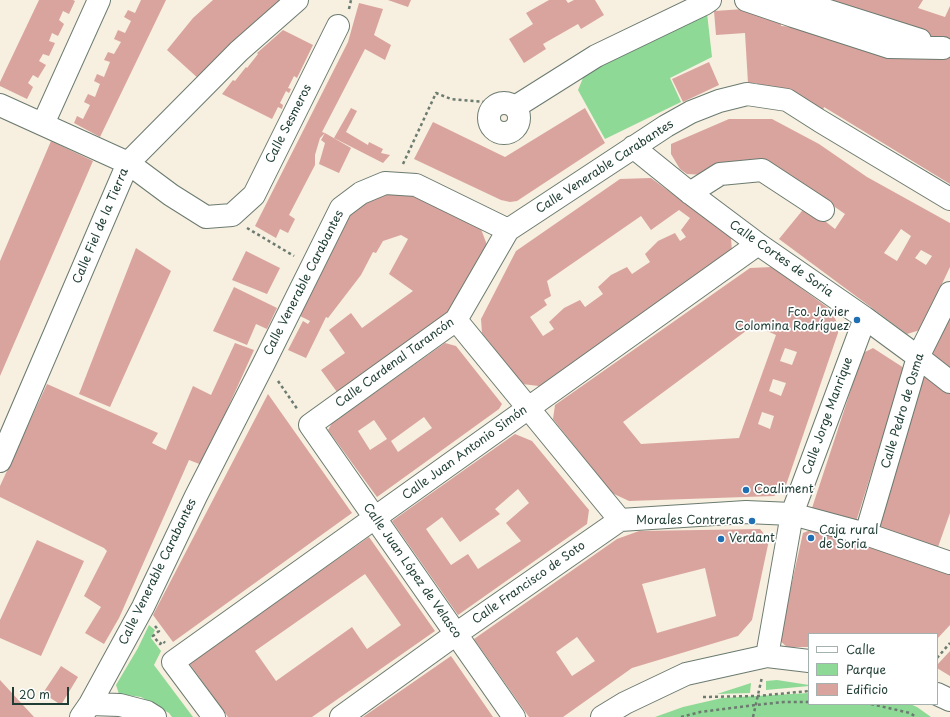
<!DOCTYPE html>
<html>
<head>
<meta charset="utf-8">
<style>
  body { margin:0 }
  #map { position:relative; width:950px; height:717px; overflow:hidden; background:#f7efdf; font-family:"Playpen Sans",sans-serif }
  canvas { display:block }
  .legend { position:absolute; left:808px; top:633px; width:130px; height:72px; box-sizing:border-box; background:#fff; border:1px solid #a5b1ae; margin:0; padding:5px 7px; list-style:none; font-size:12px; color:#1f3d34 }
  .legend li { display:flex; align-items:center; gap:8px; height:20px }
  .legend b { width:20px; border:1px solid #a5b1ae }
  .scale { position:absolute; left:12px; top:687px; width:57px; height:18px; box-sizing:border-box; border:2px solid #1f3d34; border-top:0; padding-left:5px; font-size:12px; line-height:14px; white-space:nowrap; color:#1f3d34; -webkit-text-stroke:3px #fff; paint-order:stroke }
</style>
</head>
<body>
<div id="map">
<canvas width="950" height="717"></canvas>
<ul class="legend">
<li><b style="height:5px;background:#fff"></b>Calle</li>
<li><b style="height:11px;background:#8ed995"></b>Parque</li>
<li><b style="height:11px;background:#d9a49e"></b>Edificio</li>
</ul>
<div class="scale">20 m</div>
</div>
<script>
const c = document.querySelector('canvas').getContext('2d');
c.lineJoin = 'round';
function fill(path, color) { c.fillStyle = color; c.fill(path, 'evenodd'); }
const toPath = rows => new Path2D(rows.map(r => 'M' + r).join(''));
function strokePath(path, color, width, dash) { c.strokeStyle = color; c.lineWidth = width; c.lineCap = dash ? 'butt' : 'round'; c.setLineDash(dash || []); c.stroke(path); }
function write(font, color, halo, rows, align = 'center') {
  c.font = font + ' "Playpen Sans",sans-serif'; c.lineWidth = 3.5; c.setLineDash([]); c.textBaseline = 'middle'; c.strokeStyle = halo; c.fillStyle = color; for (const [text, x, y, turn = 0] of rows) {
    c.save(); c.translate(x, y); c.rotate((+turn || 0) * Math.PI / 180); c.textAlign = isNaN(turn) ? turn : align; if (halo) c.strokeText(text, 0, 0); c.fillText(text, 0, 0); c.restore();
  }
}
fill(toPath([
  [707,13,712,57,670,78,681,102,605,139,578,90,586,71],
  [149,625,155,630,151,638,161,651,154,665,193,717,172,717,169,713,141,697,119,694,116,685,138,648],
  [777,680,809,685,809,686,766,690,766,681],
  [751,683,750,693,717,694],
  [809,693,809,704,910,704,917,707,931,717,655,717,683,707,722,698]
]), '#8ed995');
fill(toPath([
  [39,0,73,0,75,1,69,14,63,11,59,20,64,24,58,36,52,33,49,41,55,43,49,56,43,54,39,61,46,65,38,78,33,75,28,83,33,87,27,99,0,86,0,82],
  [141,0,166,0,100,137,74,123,77,116,83,119,90,105,84,102,88,94,95,97,100,84,94,81,97,74,104,77,110,62,104,60,108,52,114,54,121,42,114,39,118,30,125,33,131,21,124,17,128,10,135,13],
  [213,0,280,0,231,45,200,80,167,50,193,18],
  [388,0,411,0,408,7],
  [549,0,566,0,568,3,574,0,595,0,604,15,581,29,578,24,543,44,546,49,524,63,509,39,533,24,526,13],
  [810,0,923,0,918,8,945,17,950,6,950,46],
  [359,3,383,9,374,35,391,45,385,60,365,49,322,132,325,133,351,148,339,173,319,164,325,143,321,140,325,133,320,138,315,155,315,165,289,215,295,219,288,233,280,229,276,238,255,226,348,42],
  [744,9,781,19,781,26,799,27,950,55,950,184,824,107,823,110,803,98,757,86,757,83,748,83,745,33,716,35,714,11],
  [283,30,313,45,297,78,294,76,288,88,291,89,289,93,286,91,280,103,283,105,282,109,278,107,272,119,222,94,233,80,235,81,246,67,247,68,258,54,257,53],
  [709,62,719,85,683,102,672,79],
  [351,108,357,111,346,132,368,145,369,142,383,149,381,153,390,155,383,163,334,138],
  [585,108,605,143,517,201,510,202,501,200,414,159,433,122,505,157],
  [729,119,772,119,819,144,867,177,950,223,950,267,920,330,907,334,779,239,806,206,835,229,845,214,796,180,687,174,680,169,671,154,671,144],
  [901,229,911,236,897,261,884,253],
  [921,250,932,256,926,265,915,258],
  [51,141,93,161,0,376,0,261],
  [651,178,731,237,732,253,547,387,522,384,482,333,481,319,516,251,620,179],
  [679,210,690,218,681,230,686,237,680,241,675,233,658,241,645,254,650,262,632,274,627,267,611,275,598,287,603,294,585,307,580,300,564,308,549,322,554,329,543,336,530,317,547,305,544,300,551,296,547,281,641,216,651,230],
  [395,191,417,197,481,229,487,245,457,302,445,314,337,392,321,370,345,353,329,330,351,313,362,328,413,291,389,274,408,239,401,235,383,241,376,253,373,252,361,275,328,318,326,317,306,358,288,350,303,321,308,324,310,321,294,313,340,226,360,203],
  [136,248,171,271,110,407,79,394],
  [246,251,280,268,267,294,232,280],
  [772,267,831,310,838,325,838,333,785,488,774,496,629,501,612,493,553,419,555,405,750,268],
  [754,325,776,335,739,438,641,444,623,422],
  [785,348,797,352,792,365,780,361],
  [773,379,786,383,781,396,769,391],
  [762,412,774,416,770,429,758,424],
  [234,287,277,308,267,329,256,324,247,345,213,331],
  [950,307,950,369,927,350],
  [235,343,254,350,202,465,189,460,119,618,104,644,85,633,101,607,84,596,107,551,104,548,0,497,0,486,47,384,158,433,152,443,166,450,193,386,211,395],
  [445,343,456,346,502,404,499,409,377,497,328,430,332,423],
  [424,417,432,428,398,452,391,441],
  [374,420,387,439,370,450,358,431],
  [873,348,904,368,856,522,812,508,863,353],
  [930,374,950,391,950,513,938,547,876,528,920,376],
  [268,394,352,513,173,642,153,615],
  [515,434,532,441,589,510,587,524,458,615,392,521],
  [518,489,529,503,506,523,521,541,478,569,468,554,451,565,426,529,442,517,460,542,500,514,495,509],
  [760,529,769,540,752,620,738,636,632,668,563,717,529,717,474,639,617,539,639,531],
  [705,568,716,616,657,633,642,584],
  [577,637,595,661,572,676,556,652],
  [813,529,950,570,950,625,937,639,937,634,809,634,809,647,787,647,779,640,803,533],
  [369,537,435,631,312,717,228,717,189,663],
  [365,574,401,625,367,649,352,627,276,681,255,651],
  [37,540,84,561,41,656,0,638,0,620],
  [950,651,950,676,937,668,937,665],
  [451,656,493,717,363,717],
  [61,666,78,677,61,705,43,693],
  [0,680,34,717,0,717]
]), '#d9a49e');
const minor = toPath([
  [746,0,793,16],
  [783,0,793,16,889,47,943,48],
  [794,0,920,40],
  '489 118a15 15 0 1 1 30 0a15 15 0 1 1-30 0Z',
  [0,105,128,163,171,195,206,217,232,215,254,195,338,26],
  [515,107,596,56,704,4,710,0],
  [43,124,99,0],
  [633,147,690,193,758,244,865,318,918,357,950,382],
  [690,193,720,174,762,170,823,210],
  [456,320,620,520],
  [0,461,128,163,239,51,297,0],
  [620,520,746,512,792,514,866,534,950,563],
  [866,534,918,357,950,293],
  [767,656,792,514,865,318],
  [937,694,950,700],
  [90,704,120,705,147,712,155,717],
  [81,717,90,704,143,607,196,496,264,363,341,208,361,193,385,183,416,185,508,230],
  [214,717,173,662,758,244],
  [341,717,456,634,620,520],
  [514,717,310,425,456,320,508,230,666,126,691,112,719,101,747,94,787,100,820,121,950,199],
  [602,717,625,703,686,674,767,656,809,661]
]);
strokePath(minor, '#6b7b70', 24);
strokePath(toPath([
  [349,9,351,0],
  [403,164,436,93,451,99,495,103],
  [247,228,294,256],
  [278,381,298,410],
  [155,626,159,631,153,636,160,644,163,641,165,643],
  [937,658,950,643],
  [703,697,757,696,809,691],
  [871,704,910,713,916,717],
  [681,717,700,712,755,705,784,702,809,702],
  [753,717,762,677]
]), '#6b7b70', 2.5, [3, 3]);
strokePath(minor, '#fff', 22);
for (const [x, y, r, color] of [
  [857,320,4,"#1f6fb2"],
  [746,490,4,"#1f6fb2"],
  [752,521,4,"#1f6fb2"],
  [811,538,4,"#1f6fb2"],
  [721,539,4,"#1f6fb2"]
]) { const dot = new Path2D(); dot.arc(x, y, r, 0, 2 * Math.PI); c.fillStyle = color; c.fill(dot); strokePath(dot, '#fff', 1.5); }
write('12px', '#1f3d34', '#fff', [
  ["Calle Sesmeros",289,124,-63],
  ["Calle Venerable Carabantes",605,167,-33],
  ["Calle Fiel de la Tierra",101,226,-67],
  ["Calle Cortes de Soria",781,259,35],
  ["Calle Venerable Carabantes",304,283,-63],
  ["Calle Cardenal Tarancón",395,363,-36],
  ["Calle Pedro de Osma",903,411,-73],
  ["Calle Jorge Manrique",828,416,-70],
  ["Calle Juan Antonio Simón",465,453,-36],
  ["Calle Juan López de Velasco",412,571,55],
  ["Calle Venerable Carabantes",158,572,-64],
  ["Calle Francisco de Soto",529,583,-35]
]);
write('12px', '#1f3d34', '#fff', [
  ["Fco. Javier",849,313,"right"],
  ["Colomina Rodríguez",849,327,"right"],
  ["Coaliment",754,490],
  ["Morales Contreras",744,521,"right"],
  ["Caja rural",819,531],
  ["de Soria",819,545],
  ["Verdant",729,539]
], 'left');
</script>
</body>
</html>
